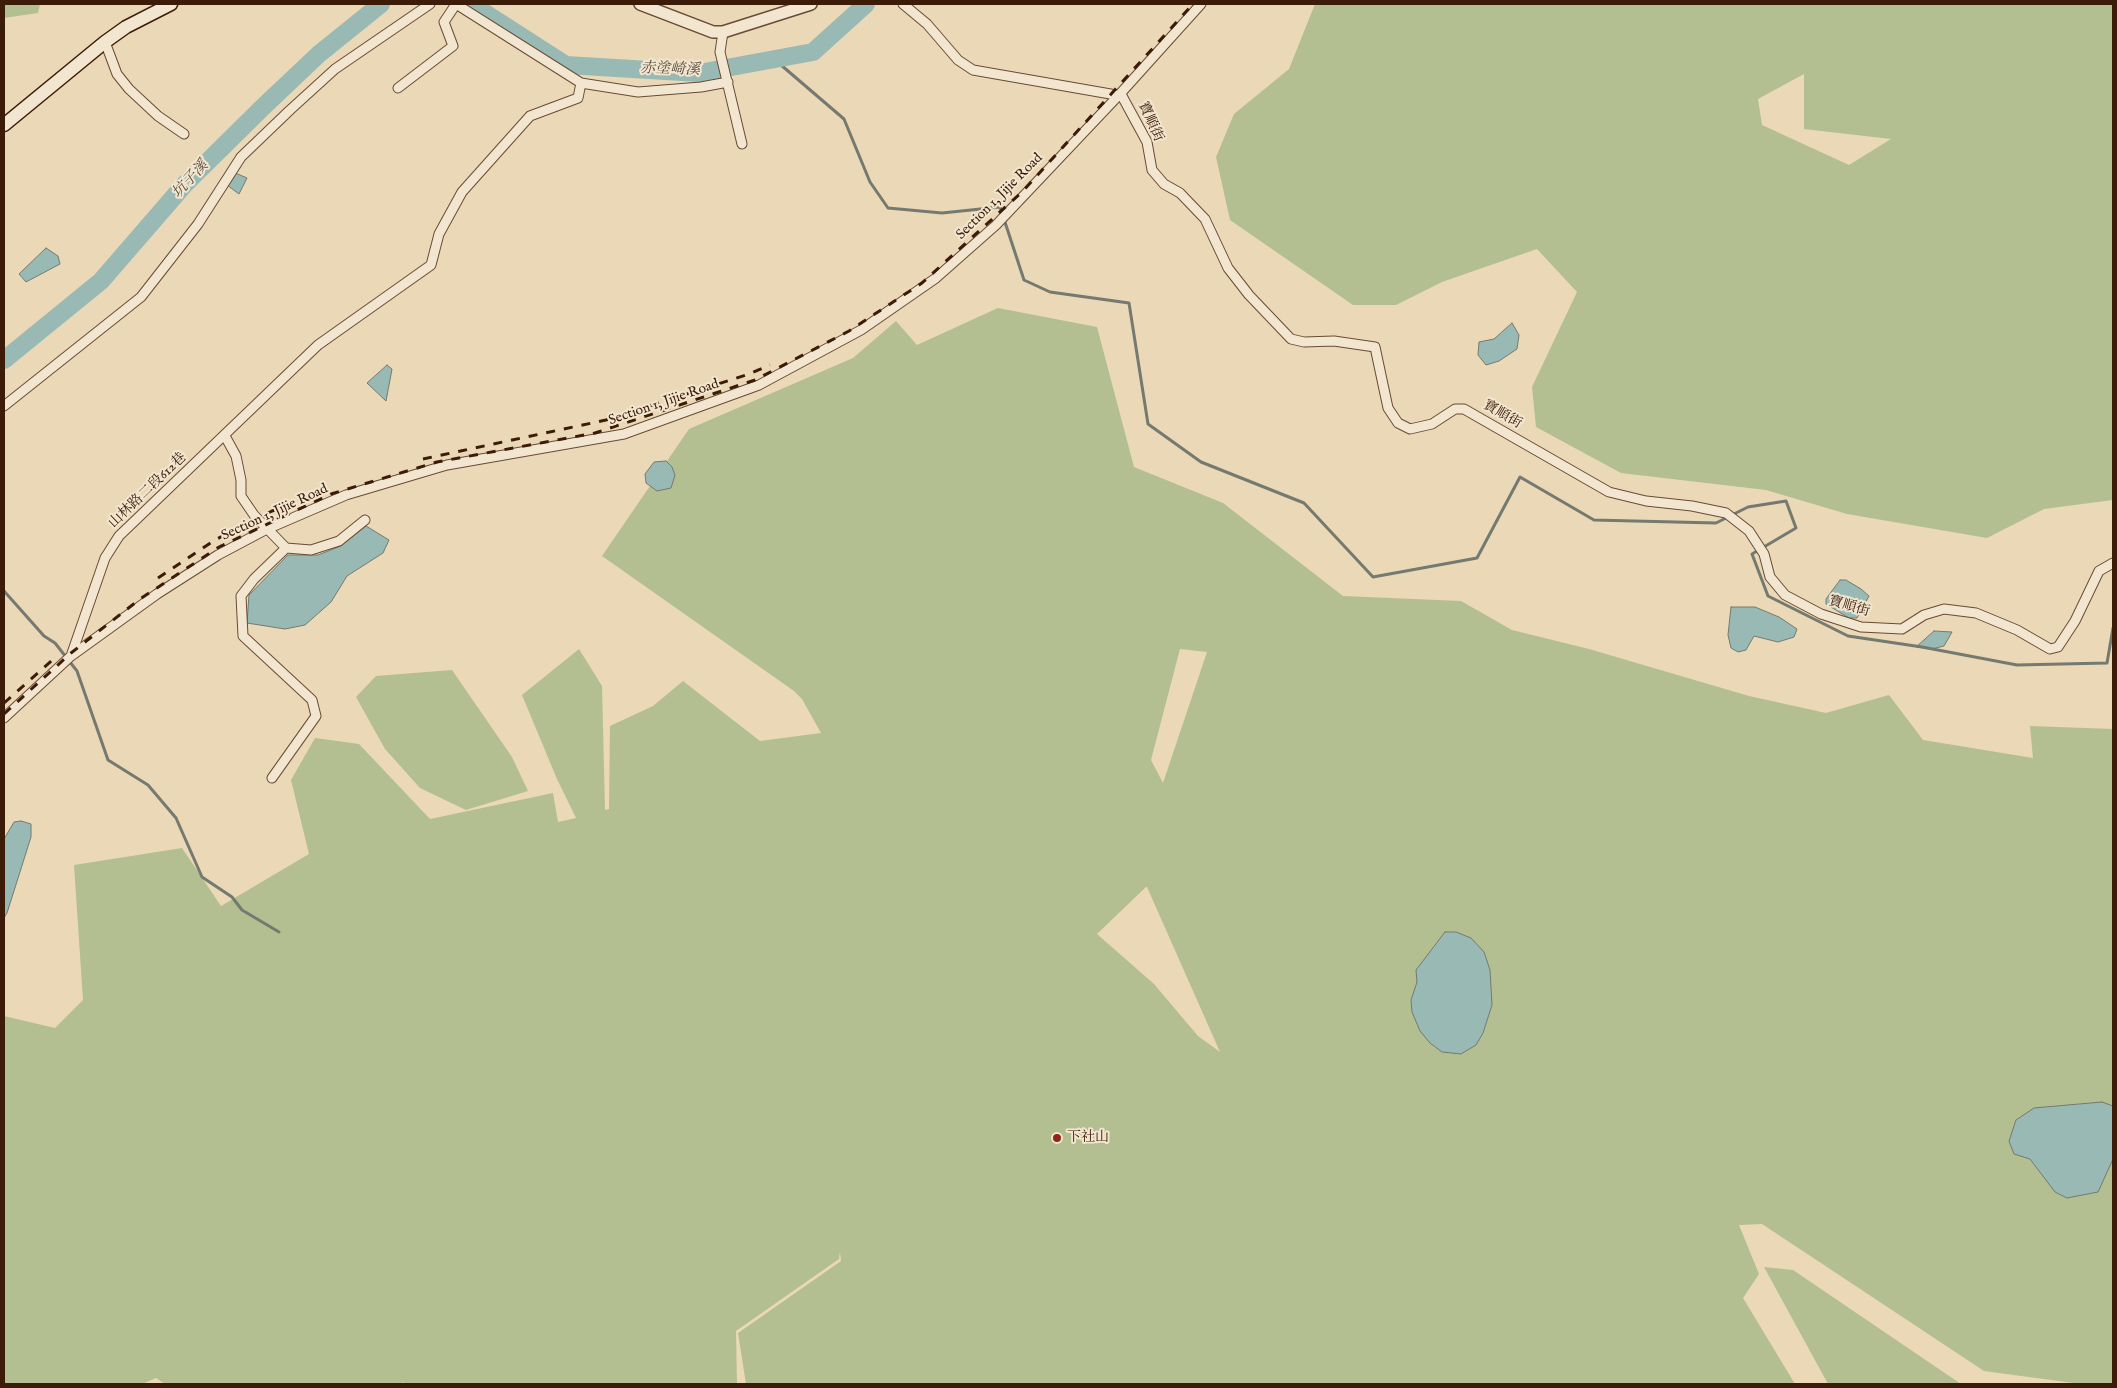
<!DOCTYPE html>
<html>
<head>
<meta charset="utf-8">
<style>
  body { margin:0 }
  #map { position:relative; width:2117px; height:1388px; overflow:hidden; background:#ebd8b6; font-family:"IM FELL English",serif }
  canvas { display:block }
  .frame { position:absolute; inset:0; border:5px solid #3c1c08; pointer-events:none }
</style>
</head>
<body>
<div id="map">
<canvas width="2117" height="1388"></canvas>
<div class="frame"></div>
</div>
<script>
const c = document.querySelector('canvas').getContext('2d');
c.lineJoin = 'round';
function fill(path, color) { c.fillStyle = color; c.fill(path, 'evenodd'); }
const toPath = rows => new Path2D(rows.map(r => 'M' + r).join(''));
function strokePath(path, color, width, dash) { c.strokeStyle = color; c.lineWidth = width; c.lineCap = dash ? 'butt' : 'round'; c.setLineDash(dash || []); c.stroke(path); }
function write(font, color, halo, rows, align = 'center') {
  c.font = font + ' "IM FELL English","Noto Serif TC",serif'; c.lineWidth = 4; c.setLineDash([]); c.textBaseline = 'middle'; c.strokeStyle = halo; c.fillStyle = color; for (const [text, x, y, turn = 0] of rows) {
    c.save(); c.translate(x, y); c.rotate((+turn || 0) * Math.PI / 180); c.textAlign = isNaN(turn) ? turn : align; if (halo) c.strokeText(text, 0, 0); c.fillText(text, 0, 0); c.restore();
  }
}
fill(toPath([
  [4,4,40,4,38,13,4,18],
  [1315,4,2113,4,2113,500,2044,509,1987,538,1847,514,1766,490,1621,473,1536,427,1532,387,1577,292,1537,249,1442,282,1396,305,1353,305,1230,220,1216,157,1234,114,1289,69],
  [1804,74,1804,129,1891,139,1849,165,1762,125,1758,99],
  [998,308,1097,327,1134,467,1223,503,1343,596,1461,601,1512,630,1589,649,1749,696,1826,713,1889,695,1923,740,2033,758,2030,726,2113,729,2113,1384,2081,1384,1984,1371,1762,1224,1739,1225,1759,1274,1743,1298,1795,1384,746,1384,738,1333,841,1261,840,1252,839,1259,736,1331,737,1384,404,1384,403,1382,400,1384,165,1384,156,1378,142,1384,4,1384,4,1016,55,1028,83,1000,74,865,182,848,221,906,309,854,291,780,315,738,359,744,430,819,553,793,558,822,576,818,557,779,522,695,579,649,602,686,605,810,609,809,610,726,653,706,683,681,760,741,821,733,802,699,794,691,602,556,689,429,853,358,896,321,917,345],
  [1180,649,1207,652,1163,783,1151,760],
  [1146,887,1147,887,1220,1052,1198,1036,1154,984,1097,934],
  [452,670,512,757,528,791,466,810,420,788,385,749,356,697,376,676],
  [1764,1267,1793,1270,1961,1384,1828,1384]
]), '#b3bf91');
const water = toPath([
  [233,172,247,178,239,194,227,185,233,172],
  [46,248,58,256,60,264,26,282,19,274,46,248],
  [1512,323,1519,335,1517,349,1499,361,1486,365,1478,355,1479,342,1494,339,1512,323],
  [387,365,392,369,386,401,367,383,387,365],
  [666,461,672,467,675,475,671,488,657,491,646,483,645,474,654,462,666,461],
  [366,526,389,540,383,553,347,576,331,602,305,625,285,629,247,623,249,595,288,555,318,555,341,546,366,526],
  [1840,580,1846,580,1861,589,1869,596,1857,618,1849,618,1826,604,1826,599,1840,580],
  [1731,607,1755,607,1779,617,1797,629,1794,637,1778,642,1754,636,1746,650,1738,652,1731,648,1728,635,1731,607],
  [1934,631,1952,632,1944,646,1932,649,1916,647,1934,631],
  [21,821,31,824,31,837,7,913,4,918,4,839,14,822,21,821],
  [1445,932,1456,932,1471,938,1484,952,1490,970,1492,1005,1483,1033,1476,1045,1461,1054,1442,1052,1430,1043,1420,1031,1412,1012,1411,1000,1417,982,1416,970,1445,932],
  [2102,1102,2113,1106,2113,1159,2098,1192,2067,1198,2055,1192,2030,1159,2014,1154,2009,1141,2016,1120,2034,1108,2102,1102]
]);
fill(water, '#99b9b5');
strokePath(water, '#747a70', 1);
strokePath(toPath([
  [774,59,844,119,870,182,888,208,942,213,1000,207,1024,280,1050,292,1129,303,1148,424,1201,462,1304,503,1373,577,1477,558,1520,477,1594,520,1716,523,1748,507,1786,501,1796,528,1752,554,1768,596,1848,636,1922,647,2017,665,2107,663,2113,628],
  [4,591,44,636,55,643,77,671,108,760,148,785,176,818,202,877,232,897,242,910,279,932]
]), '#747a70', 3);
strokePath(toPath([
  [471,4,566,65,699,73,813,52,866,4],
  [4,360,101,281,185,184,264,106,319,54,381,4]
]), '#99b9b5', 18);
const minor = toPath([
  [456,4,581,83],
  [903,4,927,24,958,60,973,70,1122,96,1147,142,1152,170,1164,184,1180,193,1205,219,1228,268,1249,295,1291,339,1304,342,1334,341,1375,347,1388,408,1398,423,1410,429,1432,424,1455,409,1464,409,1609,492,1646,501,1692,506,1726,513,1749,531,1764,554,1770,577,1785,595,1821,614,1861,627,1902,629,1924,615,1944,609,1976,613,2017,630,2050,649,2058,647,2075,621,2099,571,2113,563],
  [723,32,720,52,742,144],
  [105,42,117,74,129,89,158,116,184,134],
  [398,88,453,46,444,22,456,4],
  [4,406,141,297,198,224,241,157,290,110,335,69,430,4],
  [225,436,236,456,241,480,241,496,254,515,286,548],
  [286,548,311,550,339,541,365,520],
  [71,656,105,558,119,536,318,345,431,265,439,234,462,192,530,116,578,98,581,83,638,92,701,87,728,82],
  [4,718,71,656,157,594,218,555,267,529,346,495,447,465,624,434,759,385,861,330,936,278,996,225,1119,95,1201,4],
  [272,778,316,716,312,700,243,636,241,596,254,579,286,548]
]);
const tertiary = toPath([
  [640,4,713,32,723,32,811,4]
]);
const secondary = toPath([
  [4,125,105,42,126,27,171,4]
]);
strokePath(minor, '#684b34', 11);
strokePath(tertiary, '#684b34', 14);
strokePath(secondary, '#3c1c08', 15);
strokePath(minor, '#f2e6d0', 9);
strokePath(tertiary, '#f2e6d0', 11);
strokePath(secondary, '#f2e6d0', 12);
strokePath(toPath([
  [423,459,606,420,749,374,770,365],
  [158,578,215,540,272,511,332,487],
  [4,703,57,656],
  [4,714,71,653,140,599,219,547,331,494,437,462,595,433,755,380,849,331,922,283,1023,191,1193,4]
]), '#3c1c08', 3, [9, 9]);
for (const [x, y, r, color] of [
  [1057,1138,5,"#8f2418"]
]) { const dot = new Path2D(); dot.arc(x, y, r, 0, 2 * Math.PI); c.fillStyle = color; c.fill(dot); strokePath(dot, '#f2e6d0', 2); }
write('14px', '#3c1c08', '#f2e6d0', [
  ["寶順街",1150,122,66],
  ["Section 1, Jijie Road",1000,197,-45],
  ["Section 1, Jijie Road",664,403,-19],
  ["寶順街",1502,415,30],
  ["山林路二段612巷",148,491,-44],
  ["Section 1, Jijie Road",275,513,-25],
  ["寶順街",1849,607,16]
]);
write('14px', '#3c1c08', '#f2e6d0', [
  ["下社山",1067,1138]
], 'left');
write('italic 15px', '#584b3c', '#f2e6d0', [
  ["赤塗崎溪",670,70,2],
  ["坑子溪",191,180,-47]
]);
</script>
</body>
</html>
